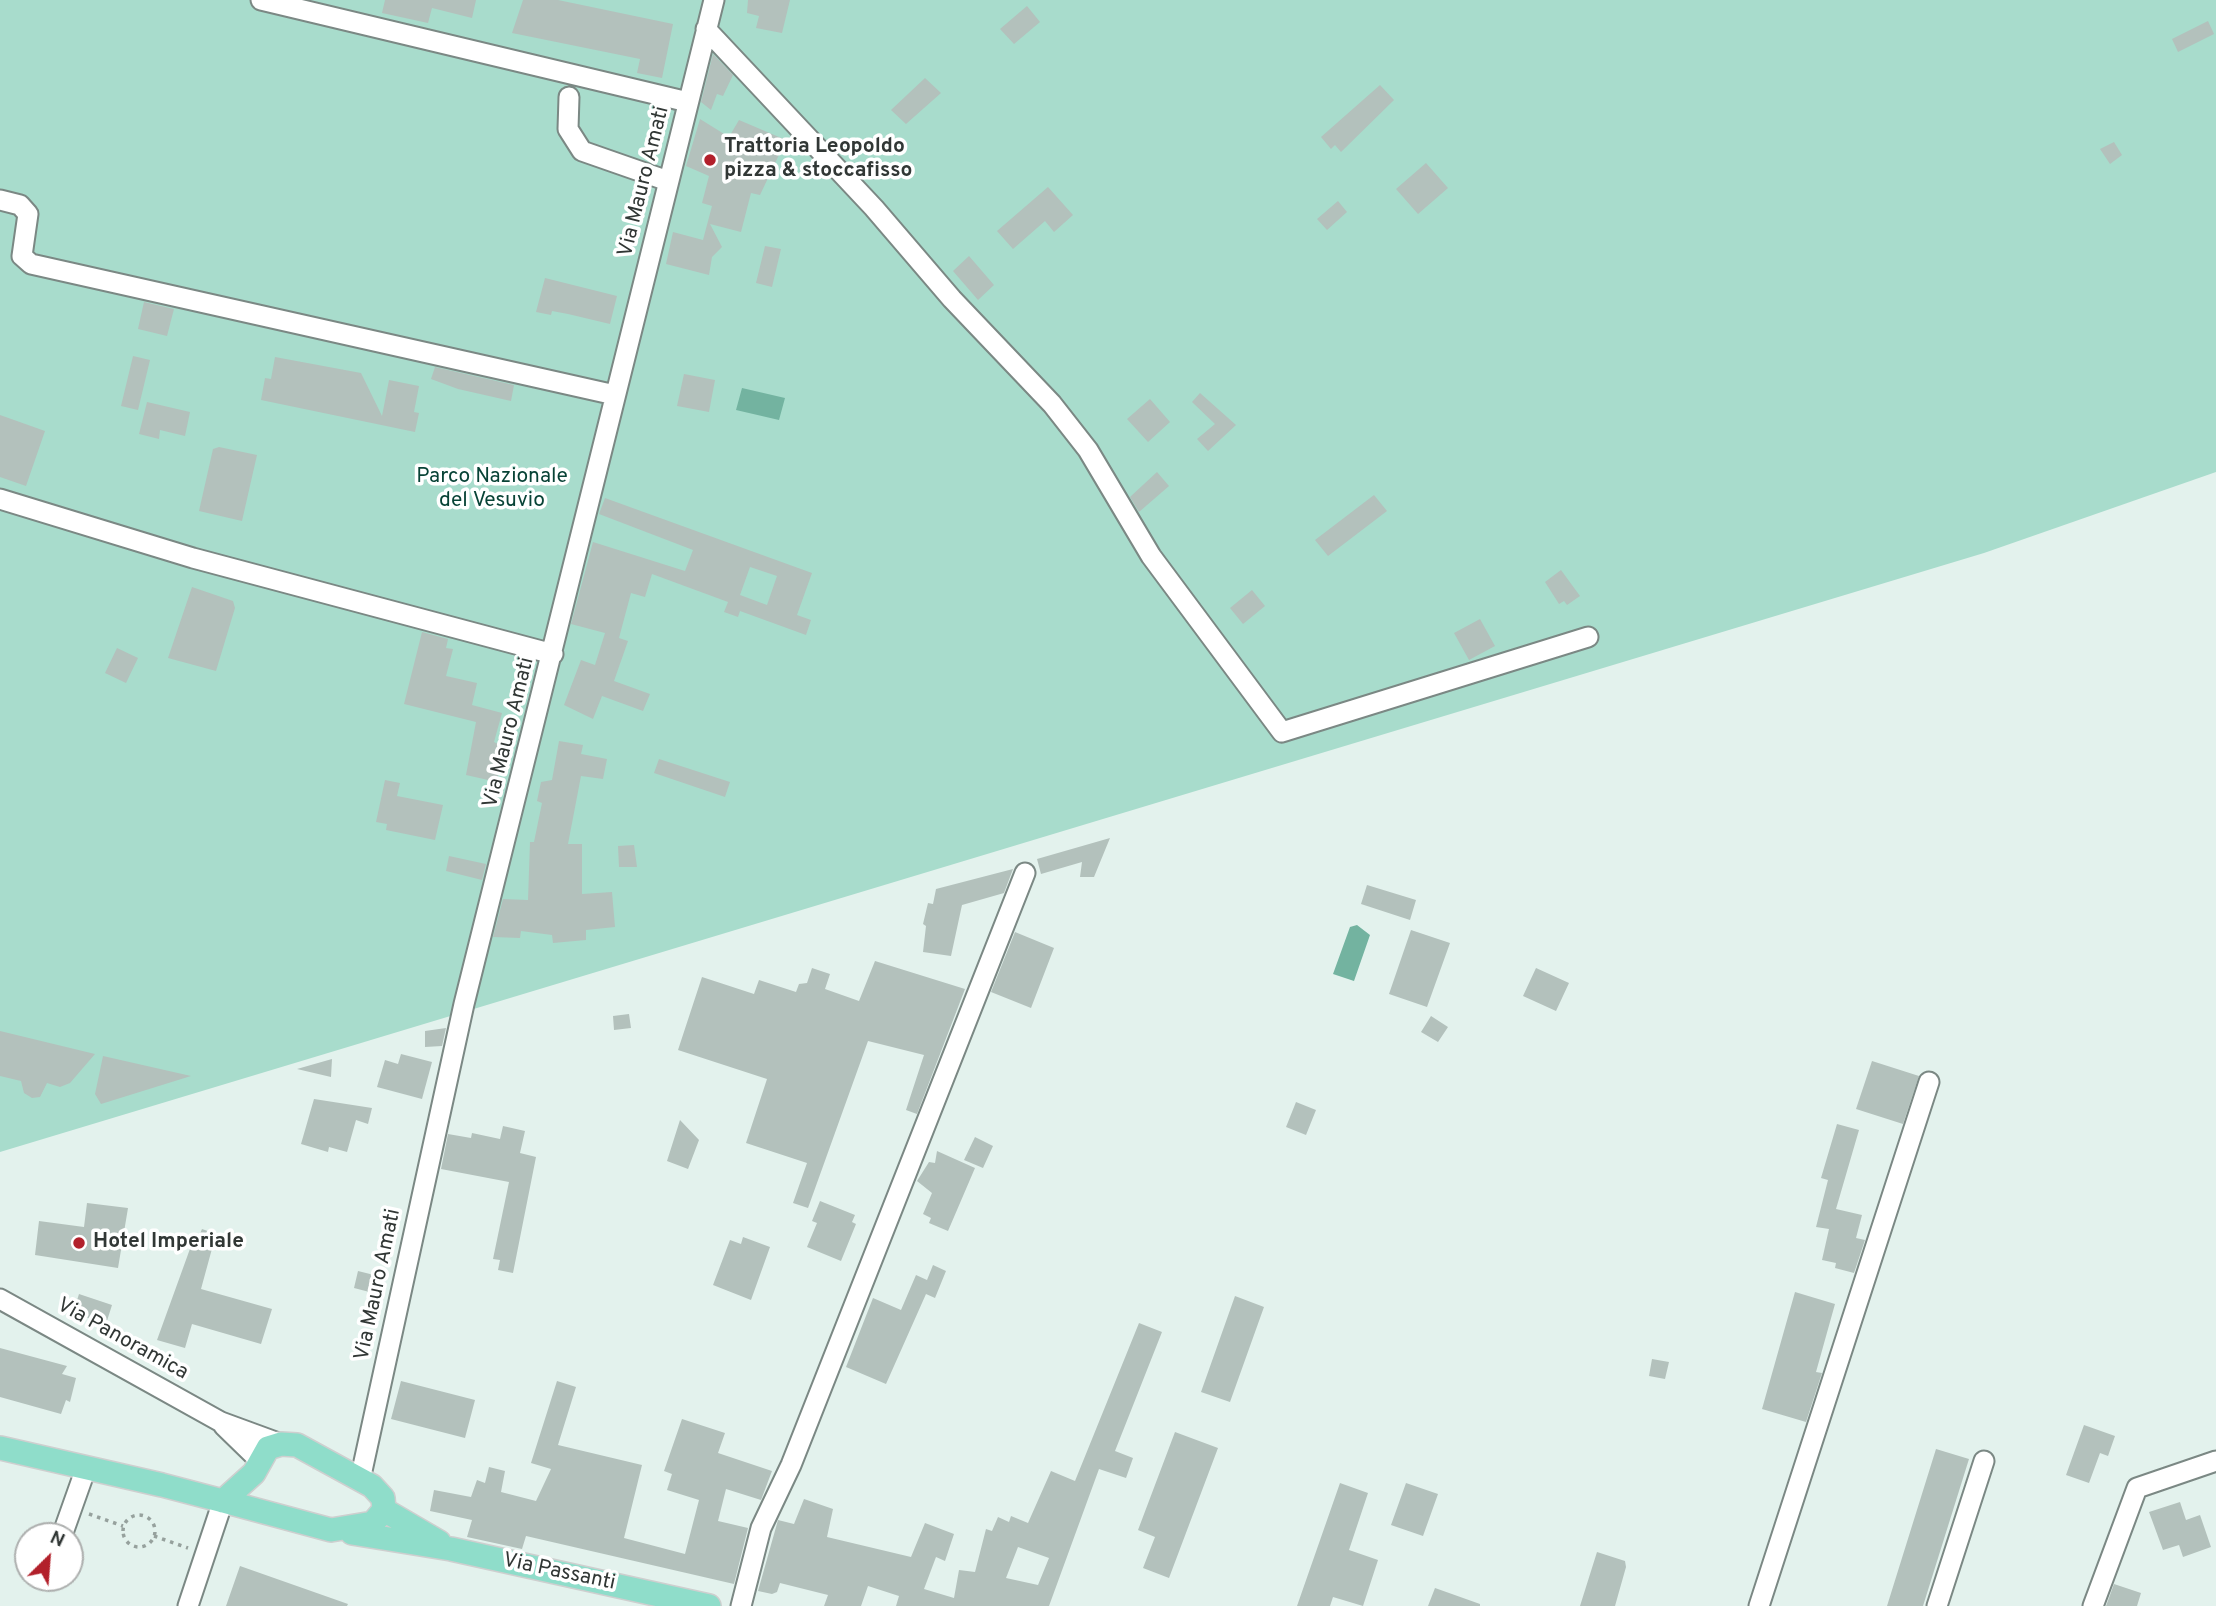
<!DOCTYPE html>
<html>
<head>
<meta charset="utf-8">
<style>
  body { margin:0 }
  #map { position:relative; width:2216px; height:1606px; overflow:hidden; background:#e3f2ed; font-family:Overpass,sans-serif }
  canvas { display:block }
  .north { position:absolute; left:14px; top:1522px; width:70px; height:70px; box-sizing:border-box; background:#fff; border:2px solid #adafae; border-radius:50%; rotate:25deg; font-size:19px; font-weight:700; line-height:28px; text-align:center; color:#313735 }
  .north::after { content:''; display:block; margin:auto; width:24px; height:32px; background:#b2202b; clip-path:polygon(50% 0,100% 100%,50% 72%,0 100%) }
</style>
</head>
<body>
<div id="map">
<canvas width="2216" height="1606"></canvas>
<div class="north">N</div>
</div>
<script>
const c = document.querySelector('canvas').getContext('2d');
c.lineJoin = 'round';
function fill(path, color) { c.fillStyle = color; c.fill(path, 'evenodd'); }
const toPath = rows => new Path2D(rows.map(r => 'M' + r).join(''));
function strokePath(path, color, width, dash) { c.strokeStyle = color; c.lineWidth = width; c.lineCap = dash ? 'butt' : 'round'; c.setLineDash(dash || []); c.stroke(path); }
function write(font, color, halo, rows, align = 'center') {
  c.font = font + ' Overpass,sans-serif'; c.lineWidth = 7; c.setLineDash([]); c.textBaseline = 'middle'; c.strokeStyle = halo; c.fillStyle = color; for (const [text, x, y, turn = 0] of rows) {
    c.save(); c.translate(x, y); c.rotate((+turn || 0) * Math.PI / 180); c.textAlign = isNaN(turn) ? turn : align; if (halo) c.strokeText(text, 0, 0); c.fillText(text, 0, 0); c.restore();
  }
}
fill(toPath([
  [0,0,2216,0,2216,472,1984,553,0,1152]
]), '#a8dccc');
fill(toPath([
  [742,388,785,398,779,420,736,410],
  [1357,925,1370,935,1354,981,1333,974,1350,927]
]), '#73b3a0');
fill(toPath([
  [385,0,476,0,472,18,432,8,428,23,382,13],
  [523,0,558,0,673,24,662,78,637,73,640,59,512,33],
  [748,0,790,0,782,33,756,28,759,16,747,13],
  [1027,6,1040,22,1014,44,1000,29],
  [2208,21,2214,34,2178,52,2172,39],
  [713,54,733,75,723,96,717,94,711,110,701,102],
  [925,78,941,93,906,124,891,110],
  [1380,85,1394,100,1341,152,1335,145,1331,149,1321,137],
  [700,119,729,137,739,120,786,140,760,195,751,193,741,232,710,224,722,247,712,257,709,275,666,264,673,232,703,240,712,206,702,203,709,176,686,166],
  [2114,142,2122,155,2110,164,2100,149],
  [1426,163,1448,188,1418,214,1396,189],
  [1048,187,1073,215,1054,232,1045,221,1013,249,997,231],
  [1338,201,1347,212,1327,230,1317,219],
  [765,246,781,249,772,287,756,283],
  [969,256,994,285,978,300,953,271],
  [545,278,617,296,610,324,568,314,552,311,551,315,536,312],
  [144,302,174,309,167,336,138,329],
  [133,356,150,360,138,410,121,406],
  [275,357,361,373,382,416,389,380,419,386,414,412,419,413,415,432,261,400,265,378,271,379],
  [435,367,514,385,511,401,458,389,431,379],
  [684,374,715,380,709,412,677,406],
  [1200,393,1236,425,1208,451,1197,439,1215,424,1192,402],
  [1150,399,1170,422,1148,442,1127,419],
  [147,402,190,412,185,436,160,430,159,439,139,434],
  [0,415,45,431,26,486,0,477],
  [219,447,257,455,242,521,199,511,213,449],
  [1157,472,1169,486,1139,512,1130,497],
  [1374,495,1387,511,1328,556,1315,540],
  [605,498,812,573,797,615,811,620,806,635,740,611,738,617,724,612,728,602,652,574,645,597,631,593,619,638,628,641,614,681,650,694,643,711,602,696,593,719,564,705,581,660,595,665,605,633,571,624,593,542,685,571,693,550,599,514],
  [750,567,777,576,767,605,740,595],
  [1561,570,1580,596,1567,605,1564,601,1559,604,1545,582],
  [192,587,233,601,235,608,216,671,168,658],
  [1252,590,1265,606,1243,624,1230,608],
  [1480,619,1495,646,1469,660,1454,633],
  [422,632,448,639,446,648,453,649,446,676,477,683,472,705,502,713,494,742,508,749,503,772,499,771,497,782,466,775,476,722,404,704],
  [117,648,138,658,126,683,105,673],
  [559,741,583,745,581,754,607,759,603,779,581,776,568,844,582,844,582,894,612,892,615,927,586,930,586,940,553,943,552,935,521,931,520,938,493,937,503,899,528,900,530,842,534,842,542,803,537,801,541,782,552,780],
  [659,759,730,782,725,797,654,773],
  [385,780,400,783,397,796,443,805,435,840,386,830,387,824,376,822],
  [1110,838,1094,877,1080,877,1082,862,1041,874,1037,859],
  [634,845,637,867,619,867,618,846],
  [449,856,486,864,482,880,446,871],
  [1013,869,1004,893,962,905,951,956,923,952,926,926,923,924,928,903,933,904,936,889],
  [1367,885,1416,900,1410,920,1361,904],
  [1411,930,1450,943,1427,1007,1389,994],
  [1015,932,1054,948,1031,1008,991,992],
  [875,961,965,989,917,1114,906,1110,924,1055,868,1041,808,1208,793,1203,807,1163,746,1143,767,1079,678,1050,702,977,754,994,759,980,796,992,799,984,807,983,812,968,830,974,825,989,859,1001],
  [1536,968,1569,983,1556,1011,1523,996],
  [629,1014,631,1028,614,1030,613,1016],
  [1431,1016,1448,1027,1438,1042,1421,1032],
  [446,1028,442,1046,425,1047,425,1031],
  [0,1031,95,1054,70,1083,60,1087,47,1083,40,1097,32,1098,24,1093,21,1081,0,1076],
  [401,1054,432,1062,422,1099,377,1087,385,1060,398,1064],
  [103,1056,191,1076,101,1104,95,1094],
  [332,1059,331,1077,297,1069],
  [1872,1061,1919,1076,1903,1124,1856,1109],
  [314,1099,372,1108,368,1124,356,1120,347,1152,329,1147,328,1152,301,1144],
  [1296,1102,1316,1110,1306,1135,1286,1127],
  [680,1120,699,1140,688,1169,667,1161],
  [1837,1124,1859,1130,1836,1209,1862,1215,1856,1238,1865,1240,1854,1273,1835,1268,1836,1263,1822,1260,1829,1229,1816,1227,1828,1180,1821,1178],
  [503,1126,525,1131,520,1153,536,1157,513,1273,498,1270,500,1260,493,1259,509,1182,441,1169,448,1134,471,1138,472,1133,500,1139],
  [975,1137,993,1146,983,1168,964,1160],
  [937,1151,975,1168,948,1231,929,1223,931,1218,923,1214,932,1193,917,1181,929,1162,935,1163],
  [820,1201,855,1215,852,1222,856,1224,841,1261,807,1247,817,1223,812,1221],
  [87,1203,128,1208,118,1268,35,1255,39,1221,84,1227],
  [202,1229,216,1234,201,1289,272,1309,261,1344,192,1324,185,1348,157,1340,191,1246,194,1248],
  [743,1237,770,1247,751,1300,713,1285,730,1240,741,1244],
  [933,1265,946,1271,935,1298,926,1294,886,1384,846,1367,873,1298,901,1310,916,1275,927,1280],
  [358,1271,386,1278,381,1295,354,1288],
  [1795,1292,1835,1304,1816,1372,1822,1373,1806,1422,1762,1409],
  [79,1294,112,1305,106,1324,73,1313],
  [1235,1296,1264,1307,1230,1402,1201,1392],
  [1139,1323,1162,1332,1115,1451,1133,1458,1126,1478,1099,1469,1049,1606,896,1606,899,1596,868,1586,861,1606,824,1606,828,1595,780,1583,777,1592,772,1594,758,1591,778,1520,794,1524,804,1499,833,1509,827,1537,911,1557,925,1523,954,1534,945,1561,936,1557,924,1589,954,1598,959,1570,975,1572,986,1529,992,1531,998,1517,1009,1522,1011,1516,1028,1523,1051,1471,1075,1481],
  [1018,1547,1049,1558,1038,1585,1006,1578],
  [0,1348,67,1366,62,1374,76,1378,70,1402,66,1400,61,1414,0,1397],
  [1652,1359,1669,1362,1665,1379,1649,1376],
  [401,1381,475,1400,465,1438,391,1419],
  [557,1381,576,1387,558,1445,642,1465,624,1538,685,1554,699,1500,667,1490,672,1474,664,1471,682,1419,725,1433,718,1453,772,1471,761,1500,726,1489,718,1521,748,1528,734,1584,526,1536,522,1549,467,1537,472,1520,430,1511,434,1490,471,1497,477,1480,485,1483,489,1467,505,1471,501,1492,536,1501,551,1469,531,1463],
  [2084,1425,2115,1436,2108,1456,2100,1453,2089,1483,2066,1475],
  [1175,1432,1218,1448,1169,1578,1143,1568,1155,1537,1138,1530],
  [1936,1449,1969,1459,1923,1606,1887,1606],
  [1340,1483,1368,1493,1349,1550,1378,1560,1363,1606,1333,1597,1330,1606,1297,1606],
  [1406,1483,1438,1494,1423,1536,1391,1525],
  [2180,1502,2186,1520,2200,1515,2211,1547,2183,1557,2179,1545,2163,1550,2149,1512],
  [1597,1552,1625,1561,1626,1567,1615,1606,1580,1606],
  [240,1566,348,1604,347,1606,226,1606],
  [2114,1584,2141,1593,2137,1606,2106,1606],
  [1435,1588,1480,1604,1480,1606,1428,1606]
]), '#b3c1bc');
const minor = toPath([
  [261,0,688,102],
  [706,29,874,208,952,299,1052,404,1088,450,1151,556,1282,732,1588,637],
  [569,97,568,129,582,151,668,181],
  [0,200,20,205,28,214,22,256,31,264,615,395],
  [0,499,193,558,553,654],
  [0,1299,221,1422,281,1444],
  [224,1426,259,1460],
  [360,1480,464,1004,714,0],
  [64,1530,86,1468],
  [188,1606,223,1501],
  [741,1606,761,1528,791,1465,1025,873],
  [1759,1606,1929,1082],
  [1937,1606,1984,1461],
  [2093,1606,2137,1488,2216,1461]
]);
const major = toPath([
  [0,1448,162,1485,223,1501,331,1530,373,1523,384,1510,383,1498,372,1486,297,1445,281,1444,268,1448,254,1473,223,1501],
  [384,1510,439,1542],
  [352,1533,451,1549,709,1606]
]);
strokePath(minor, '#7b8884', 23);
strokePath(major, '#cecfcf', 26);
strokePath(toPath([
  [89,1514,123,1526],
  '123 1531a16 16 0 1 1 32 0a16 16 0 1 1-32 0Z',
  [154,1536,188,1548]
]), '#96a19d', 3.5, [3.5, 5]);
strokePath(minor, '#fff', 19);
strokePath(major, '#8fddca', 23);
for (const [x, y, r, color] of [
  [710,160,7,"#b2202b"],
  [79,1243,7,"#b2202b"]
]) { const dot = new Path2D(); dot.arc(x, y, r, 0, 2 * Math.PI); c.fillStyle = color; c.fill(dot); strokePath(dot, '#fff', 2.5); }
write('bold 21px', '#313735', '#fff', [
  ["Trattoria Leopoldo",724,148],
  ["pizza & stoccafisso",724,172],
  ["Hotel Imperiale",93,1243]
], 'left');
write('21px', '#313735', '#fff', [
  ["Via Mauro Amati",645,182,-76],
  ["Via Mauro Amati",510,733,-76],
  ["Via Mauro Amati",379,1285,-78],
  ["Via Panoramica",122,1340,29],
  ["Via Passanti",559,1573,12]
]);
write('21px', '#084336', '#fff', [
  ["Parco Nazionale",492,478],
  ["del Vesuvio",492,502]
]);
</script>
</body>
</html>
